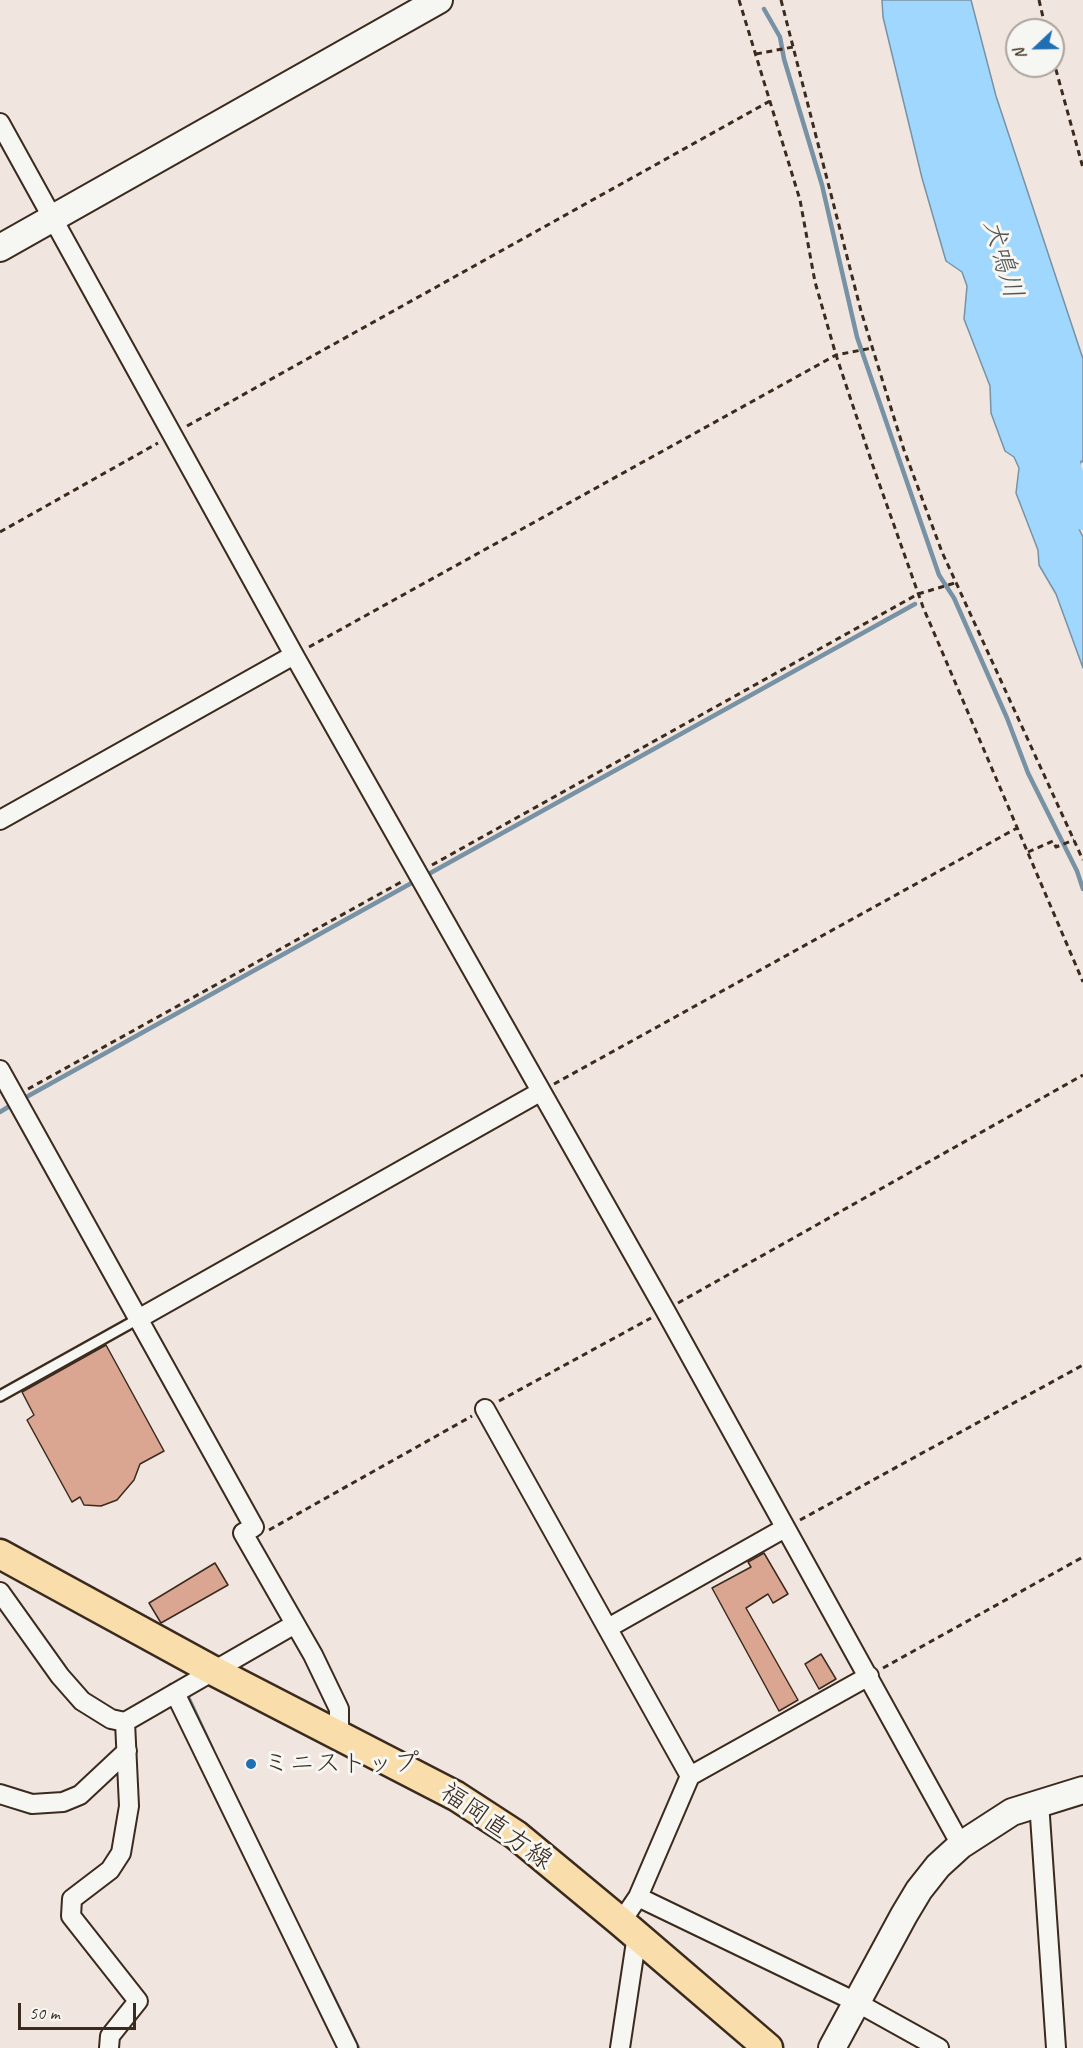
<!DOCTYPE html>
<html>
<head>
<meta charset="utf-8">
<style>
  body { margin:0 }
  #map { position:relative; width:1083px; height:2048px; overflow:hidden; background:#f1e6df; font-family:Caveat,sans-serif }
  canvas { display:block }
  .north { position:absolute; left:1005px; top:18px; width:60px; height:60px; box-sizing:border-box; background:#f6f6f2; border:2px solid #aba49d; border-radius:50%; rotate:248deg; font-size:16px; font-weight:700; line-height:24px; text-align:center; color:#3b2a1e }
  .north::after { content:''; display:block; margin:auto; width:21px; height:27px; background:#1f6fb2; clip-path:polygon(50% 0,100% 100%,50% 72%,0 100%) }
  .scale { position:absolute; left:18px; top:2003px; width:118px; height:27px; box-sizing:border-box; border:3px solid #3b2a1e; border-top:0; padding-left:8px; font-size:18px; line-height:21px; white-space:nowrap; color:#3b2a1e; -webkit-text-stroke:4px #f6f6f2; paint-order:stroke }
</style>
</head>
<body>
<div id="map">
<canvas width="1083" height="2048"></canvas>
<div class="north">N</div>
<div class="scale">50 m</div>
</div>
<script>
const c = document.querySelector('canvas').getContext('2d');
c.lineJoin = 'round';
function fill(path, color) { c.fillStyle = color; c.fill(path, 'evenodd'); }
const toPath = rows => new Path2D(rows.map(r => 'M' + r).join(''));
function strokePath(path, color, width, dash) { c.strokeStyle = color; c.lineWidth = width; c.lineCap = dash ? 'butt' : 'round'; c.setLineDash(dash || []); c.stroke(path); }
function write(font, color, halo, rows, align = 'center') {
  c.font = font + ' Caveat,"Klee One",sans-serif'; c.lineWidth = 6; c.setLineDash([]); c.textBaseline = 'middle'; c.strokeStyle = halo; c.fillStyle = color; for (const [text, x, y, turn = 0] of rows) {
    c.save(); c.translate(x, y); c.rotate((+turn || 0) * Math.PI / 180); c.textAlign = isNaN(turn) ? turn : align; if (halo) c.strokeText(text, 0, 0); c.fillText(text, 0, 0); c.restore();
  }
}
const water = toPath([
  [882,0,971,0,996,96,1083,359,1083,462,1081,461,1080,467,1081,485,1070,498,1068,507,1083,537,1083,668,1056,594,1039,565,1038,550,1016,493,1019,468,1014,457,1005,451,991,413,990,386,964,319,967,286,962,272,946,261,922,178,883,17,882,0]
]);
fill(water, '#a0d7ff');
strokePath(water, '#7892a5', 1.5);
strokePath(toPath([
  [764,9,780,37,784,59,822,185,857,337,939,575,954,598,1007,718,1028,773,1077,871,1083,889],
  [425,876,915,604],
  [21,1100,417,880],
  [0,1112,13,1104],
  [187,1695,212,1749],
  [321,1972,358,2048]
]), '#7892a5', 4.5);
strokePath(toPath([
  [1063,455,1083,516]
]), '#a0d7ff', 28);
const building = toPath([
  [106,1345,164,1451,140,1464,134,1480,117,1500,101,1506,84,1505,80,1497,72,1502,27,1420,34,1415,22,1392,106,1345],
  [764,1553,788,1594,773,1603,768,1594,746,1608,798,1700,779,1711,712,1588,751,1567,748,1562,764,1553],
  [215,1563,228,1585,161,1623,149,1603,215,1563],
  [821,1654,836,1679,819,1689,805,1664,821,1654]
]);
fill(building, '#dba691');
strokePath(building, '#3b2a1e', 1.5);
const lane = toPath([
  [0,1396,138,1319]
]);
const street = toPath([
  [0,123,294,655,665,1310,961,1845],
  [0,820,294,655],
  [0,1070,254,1527,243,1533,313,1655,339,1709,339,1734],
  [138,1319,540,1092],
  [485,1409,690,1776],
  [0,1592,60,1676,82,1701,111,1719,125,1722,295,1624],
  [608,1628,785,1528],
  [175,1693,348,2048],
  [0,1794,32,1804,63,1802,80,1795,127,1751],
  [1039,1802,1056,2048],
  [638,1897,856,2002,939,2048],
  [621,1922,638,1897,690,1776,869,1676],
  [109,2048,110,2036,138,2001,71,1916,72,1899,110,1870,121,1853,129,1806,125,1722],
  [620,2048,637,1935]
]);
const secondary = toPath([
  [0,248,439,0],
  [832,2048,904,1915,919,1890,938,1866,961,1845,1012,1812,1083,1790]
]);
const primary = toPath([
  [0,1554,212,1670,456,1796,516,1835,621,1922,768,2048]
]);
strokePath(lane, '#3b2a1e', 14);
strokePath(street, '#3b2a1e', 22);
strokePath(secondary, '#3b2a1e', 30);
strokePath(primary, '#3b2a1e', 33);
strokePath(toPath([
  [739,0,800,200,815,282,836,355,873,466,923,607,1083,982],
  [781,0,861,311,904,450,942,552,1083,860],
  [1039,0,1046,30],
  [756,54,793,47],
  [1053,59,1083,168],
  [187,426,770,101],
  [0,532,158,443],
  [309,647,836,355,872,348],
  [1028,852,1053,841,1056,847,1074,840],
  [432,865,918,594,955,583],
  [554,1084,1017,828],
  [28,1089,403,881],
  [678,1303,1083,1075],
  [499,1401,651,1318],
  [800,1520,1083,1365],
  [269,1530,472,1416],
  [883,1668,1083,1557]
]), '#3b2a1e', 3, [6, 4.5]);
strokePath(lane, '#f6f6f2', 9);
strokePath(street, '#f6f6f2', 18);
strokePath(secondary, '#f6f6f2', 26);
strokePath(primary, '#f9deab', 28);
for (const [x, y, r, color] of [
  [251,1764,6,"#1f6fb2"]
]) { const dot = new Path2D(); dot.arc(x, y, r, 0, 2 * Math.PI); c.fillStyle = color; c.fill(dot); strokePath(dot, '#f6f6f2', 2); }
write('26px', '#3b2a1e', '#f6f6f2', [
  ["ミニストップ",263,1764]
], 'left');
write('26px', '#3b2a1e', '#f6f6f2', [
  ["福岡直方線",496,1827,35]
]);
write('italic 27px', '#545556', '#f6f6f2', [
  ["犬鳴川",1002,259,74]
]);
</script>
</body>
</html>
